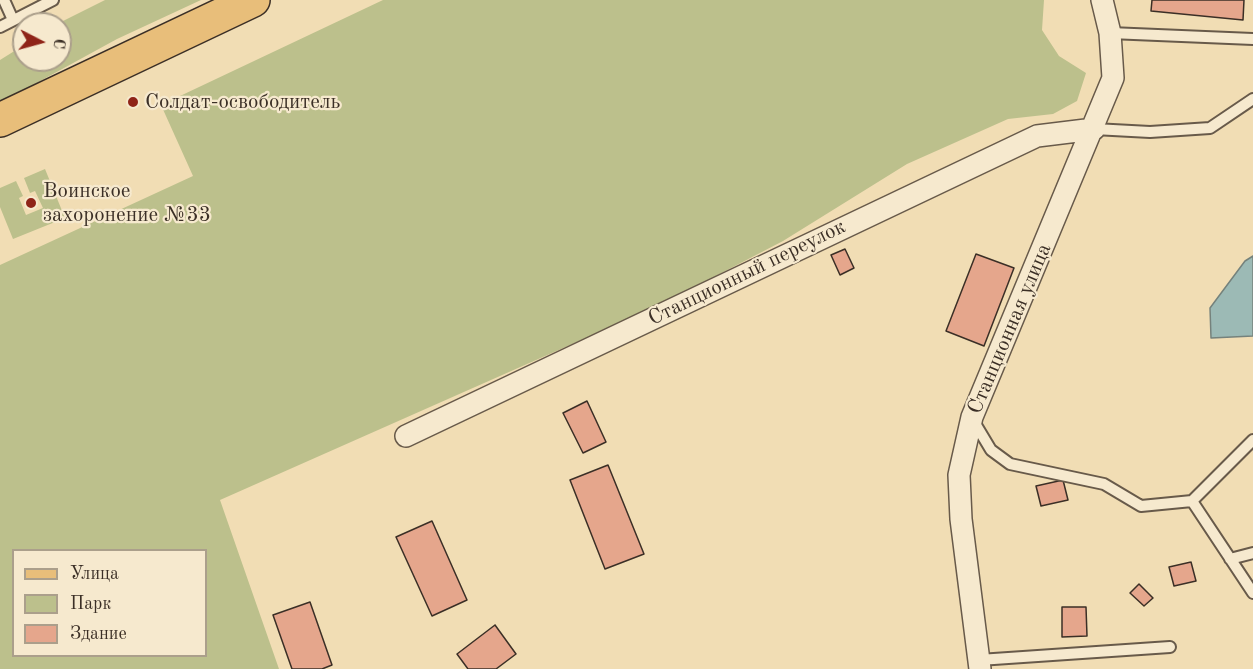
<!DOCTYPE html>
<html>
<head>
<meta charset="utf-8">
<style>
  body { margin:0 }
  #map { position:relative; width:1253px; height:669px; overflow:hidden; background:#f1ddb4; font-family:"Old Standard TT",serif }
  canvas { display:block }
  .legend { position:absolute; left:12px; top:549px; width:195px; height:108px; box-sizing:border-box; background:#f6e9ce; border:2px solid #ab9f8b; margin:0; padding:8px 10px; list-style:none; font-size:18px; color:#3b2f26 }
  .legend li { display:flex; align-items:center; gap:12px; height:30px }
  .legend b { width:30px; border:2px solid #ab9f8b }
  .north { position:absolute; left:12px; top:12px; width:60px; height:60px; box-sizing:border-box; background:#f6e9ce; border:2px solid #ab9f8b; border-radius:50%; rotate:96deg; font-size:16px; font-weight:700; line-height:24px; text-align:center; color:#3b2f26 }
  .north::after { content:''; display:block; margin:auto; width:21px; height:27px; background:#8f2418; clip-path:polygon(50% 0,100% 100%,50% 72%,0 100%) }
</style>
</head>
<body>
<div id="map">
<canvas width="1253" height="669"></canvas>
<ul class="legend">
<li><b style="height:8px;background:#e8be7a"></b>Улица</li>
<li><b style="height:16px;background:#bcc08c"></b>Парк</li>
<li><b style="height:16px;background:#e5a68c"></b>Здание</li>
</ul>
<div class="north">С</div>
</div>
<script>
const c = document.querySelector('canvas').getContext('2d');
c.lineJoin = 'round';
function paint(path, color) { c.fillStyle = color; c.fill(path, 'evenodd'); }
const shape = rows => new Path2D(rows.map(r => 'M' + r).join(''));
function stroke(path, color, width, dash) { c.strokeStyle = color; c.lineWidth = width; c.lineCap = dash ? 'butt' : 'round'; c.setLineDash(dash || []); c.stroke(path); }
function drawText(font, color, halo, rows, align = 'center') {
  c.font = font + ' "Old Standard TT",serif'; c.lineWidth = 4.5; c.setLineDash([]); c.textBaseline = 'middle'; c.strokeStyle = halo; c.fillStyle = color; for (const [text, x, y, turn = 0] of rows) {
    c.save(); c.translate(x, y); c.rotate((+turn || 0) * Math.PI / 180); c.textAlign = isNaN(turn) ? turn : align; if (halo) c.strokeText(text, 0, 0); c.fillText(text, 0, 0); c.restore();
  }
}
const green = shape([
  [105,0,201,0,117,39,0,103,0,60,24,45,24,60,60,60,60,24,57,24],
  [383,0,1044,0,1042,30,1059,56,1086,73,1077,101,1053,114,1008,119,907,164,783,241,658,306,220,500,279,669,0,669,0,265,193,176,161,105],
  [14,550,206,550,206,656,14,656],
  [45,169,65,218,13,239,0,207,0,188,16,181,23,196,19,198,26,215,43,208,35,191,30,193,24,178]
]);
const water = shape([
  [1253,256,1253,336,1211,338,1210,308,1245,261,1253,256]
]);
const building = shape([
  [1152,0,1244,0,1243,20,1151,11,1152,0],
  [845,249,854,268,840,275,831,255,845,249],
  [976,254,1014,268,984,346,946,331,976,254],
  [587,401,606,442,583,453,563,413,587,401],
  [608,465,644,554,605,569,570,480,608,465],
  [1063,480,1068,500,1041,506,1036,486,1063,480],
  [432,521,467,600,432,616,396,537,432,521],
  [1191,562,1196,581,1174,586,1169,567,1191,562],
  [1139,584,1153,598,1144,606,1130,593,1139,584],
  [310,602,332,665,322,669,292,669,273,615,310,602],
  [1062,607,1086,607,1087,636,1062,637,1062,607],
  [495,625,516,654,496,669,468,669,457,654,495,625]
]);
const service = shape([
  [4,0,13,20],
  [0,27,53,0],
  [1110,33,1253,39],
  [1094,129,1150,132,1210,128,1253,99],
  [973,420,991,450,1010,464,1104,484,1141,506,1192,501,1253,593],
  [1192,501,1253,440],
  [1230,559,1253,553],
  [979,660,1170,647]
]);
const minor = shape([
  [406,436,1037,136,1094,129],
  [980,669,961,519,959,475,972,417,1113,78,1110,33,1102,0]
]);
const primary = shape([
  [0,120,253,0]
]);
const markers = [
  [133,102,6,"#8f2418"],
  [31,203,6,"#8f2418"]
];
const poiNames = [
  ["Солдат-освободитель",145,102],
  ["Воинское",43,191],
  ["захоронение №33",43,215]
];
const streetNames = [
  ["Станционный переулок",747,273,-26],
  ["Станционная улица",1010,329,-67]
];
paint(green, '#bcc08c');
paint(water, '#9cbab5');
stroke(water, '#75827c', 1.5);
paint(building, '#e5a68c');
stroke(building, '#3b2f26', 1.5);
stroke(service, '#685a4a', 14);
stroke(minor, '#685a4a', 24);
stroke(primary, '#3b2f26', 36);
stroke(service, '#f6e9ce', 10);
stroke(minor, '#f6e9ce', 21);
stroke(primary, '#e8be7a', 33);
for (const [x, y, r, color] of markers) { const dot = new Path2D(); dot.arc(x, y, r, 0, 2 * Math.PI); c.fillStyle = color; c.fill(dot); stroke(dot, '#f6e9ce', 2); }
drawText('21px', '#3b2f26', '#f6e9ce', poiNames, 'left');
drawText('21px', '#3b2f26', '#f6e9ce', streetNames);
</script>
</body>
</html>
